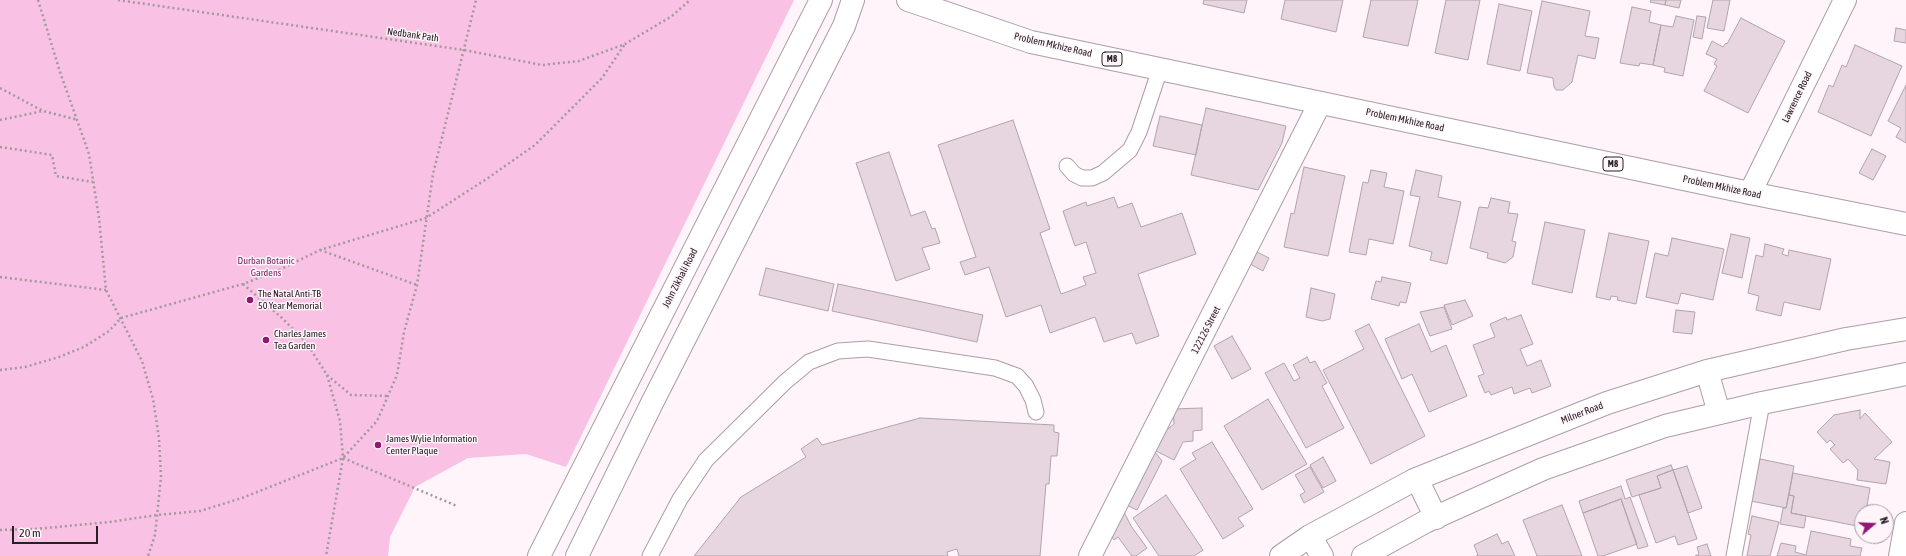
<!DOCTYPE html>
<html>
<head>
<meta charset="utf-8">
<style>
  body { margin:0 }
  #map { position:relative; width:1906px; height:556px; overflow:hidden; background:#fef4fa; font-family:"Asap Condensed",sans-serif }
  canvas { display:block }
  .north { position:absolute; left:1854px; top:504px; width:40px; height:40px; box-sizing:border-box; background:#fef4fa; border:1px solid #a89fa4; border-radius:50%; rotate:71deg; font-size:11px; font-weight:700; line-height:16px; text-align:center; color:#262024 }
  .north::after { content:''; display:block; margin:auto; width:14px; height:18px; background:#921672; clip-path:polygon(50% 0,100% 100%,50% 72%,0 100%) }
  .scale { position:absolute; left:12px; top:526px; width:86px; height:18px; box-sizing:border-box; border:2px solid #262024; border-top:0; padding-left:5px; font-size:12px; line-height:14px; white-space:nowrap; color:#262024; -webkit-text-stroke:3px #fef4fa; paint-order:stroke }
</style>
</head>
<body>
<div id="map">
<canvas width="1906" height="556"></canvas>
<div class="north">N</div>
<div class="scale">20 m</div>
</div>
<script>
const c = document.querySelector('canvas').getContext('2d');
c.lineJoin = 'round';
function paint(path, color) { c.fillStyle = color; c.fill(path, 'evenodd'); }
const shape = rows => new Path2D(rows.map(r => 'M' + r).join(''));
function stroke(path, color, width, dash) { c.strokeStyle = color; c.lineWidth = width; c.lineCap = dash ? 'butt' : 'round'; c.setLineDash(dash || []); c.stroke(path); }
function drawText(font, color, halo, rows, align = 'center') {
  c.font = font + ' "Asap Condensed",sans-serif'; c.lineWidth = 3; c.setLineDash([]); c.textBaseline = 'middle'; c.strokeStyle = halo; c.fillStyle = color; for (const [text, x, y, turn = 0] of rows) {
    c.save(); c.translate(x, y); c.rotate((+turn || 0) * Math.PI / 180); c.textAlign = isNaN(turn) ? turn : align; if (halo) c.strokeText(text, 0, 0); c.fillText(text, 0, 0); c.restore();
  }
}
const green = shape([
  [0,0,794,0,566,467,526,454,468,458,415,487,390,537,388,556,0,556]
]);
const building = shape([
  [1204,0,1247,0,1244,13,1203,4,1204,0],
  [1285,0,1343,0,1336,32,1281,19,1285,0],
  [1371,0,1418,0,1408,46,1363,37,1371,0],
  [1446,0,1480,0,1468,60,1435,53,1446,0],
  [1651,0,1666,0,1665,5,1650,2,1651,0],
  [1666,0,1681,0,1679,8,1665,5,1666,0],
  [1713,0,1730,0,1724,31,1707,28,1713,0],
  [1542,1,1590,11,1585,36,1599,38,1595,59,1578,55,1572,82,1563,90,1556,90,1554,87,1553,78,1527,73,1542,1],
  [1499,4,1532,11,1520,71,1487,64,1499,4],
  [1632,7,1651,11,1649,22,1661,25,1653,65,1640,63,1639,66,1620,63,1632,7],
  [1676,16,1694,20,1683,76,1664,72,1665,68,1653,65,1661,25,1673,27,1676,16],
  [1697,16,1706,17,1702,39,1693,37,1697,16],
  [1741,18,1785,41,1748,113,1704,91,1717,66,1714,64,1717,59,1706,54,1712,41,1723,47,1726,43,1727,44,1741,18],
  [1896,28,1906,30,1906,43,1894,41,1896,28],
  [1855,45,1902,66,1871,136,1818,112,1829,85,1833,87,1842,65,1846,67,1855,45],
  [1906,85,1906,143,1896,137,1901,128,1888,121,1906,85],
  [1206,108,1286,126,1282,143,1258,190,1191,175,1206,108],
  [1160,116,1202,125,1196,155,1153,146,1160,116],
  [1013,120,1050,229,1040,233,1061,294,1086,285,1083,277,1096,273,1086,242,1075,246,1063,211,1086,202,1087,206,1114,197,1118,208,1132,203,1141,227,1182,213,1196,254,1138,274,1159,336,1136,344,1132,333,1104,342,1095,317,1050,333,1041,305,1006,317,989,267,965,275,960,262,976,257,938,145,1013,120],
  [1872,149,1886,156,1873,180,1859,173,1872,149],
  [889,152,911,216,925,211,932,229,935,228,940,243,922,248,930,269,896,281,856,163,889,152],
  [1304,167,1345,176,1328,256,1284,247,1291,213,1294,214,1304,167],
  [1371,170,1387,173,1384,187,1404,191,1393,244,1369,239,1366,255,1349,252,1363,182,1368,183,1371,170],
  [1416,170,1442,176,1438,197,1461,202,1447,264,1430,260,1432,252,1409,246,1420,197,1410,195,1416,170],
  [1491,198,1510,202,1508,213,1518,214,1512,241,1516,242,1513,257,1505,263,1487,258,1488,253,1470,248,1479,207,1488,208,1491,198],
  [1545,222,1585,230,1572,293,1532,284,1545,222],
  [1609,233,1649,241,1636,304,1617,300,1618,297,1611,296,1610,300,1596,297,1609,233],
  [1731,234,1750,238,1742,278,1722,273,1731,234],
  [1672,238,1724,249,1713,300,1681,293,1678,304,1646,297,1655,253,1668,256,1672,238],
  [1765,244,1784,249,1782,254,1788,256,1789,250,1831,259,1820,310,1784,302,1781,316,1756,310,1759,296,1748,293,1756,255,1763,257,1765,244],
  [1251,249,1269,258,1263,271,1245,261,1251,249],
  [766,268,834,284,828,311,759,295,766,268],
  [1382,277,1411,283,1406,303,1400,302,1399,306,1371,299,1376,281,1381,282,1382,277],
  [838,284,983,315,977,342,832,311,838,284],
  [1311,288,1335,294,1330,319,1322,321,1306,317,1311,288],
  [1465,300,1473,316,1452,325,1444,305,1465,300],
  [1444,307,1452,329,1430,336,1420,312,1444,307],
  [1676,310,1695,312,1692,334,1673,332,1676,310],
  [1521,315,1533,344,1520,349,1527,366,1541,360,1551,386,1532,393,1530,388,1514,394,1512,387,1491,395,1489,391,1485,393,1478,376,1484,374,1473,345,1495,337,1490,324,1506,317,1507,320,1521,315],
  [1369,324,1425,436,1371,464,1323,370,1364,349,1355,331,1369,324],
  [1419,324,1431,352,1446,345,1467,396,1429,412,1412,374,1402,379,1385,339,1419,324],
  [1232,336,1251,369,1232,379,1214,346,1232,336],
  [1307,357,1310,363,1315,361,1327,383,1322,386,1344,428,1306,448,1265,373,1284,363,1294,381,1300,378,1293,365,1307,357],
  [1268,399,1307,464,1262,490,1224,426,1268,399],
  [1202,408,1202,430,1193,431,1193,441,1183,442,1174,460,1150,448,1162,425,1168,429,1174,424,1173,409,1202,408],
  [1860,410,1860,419,1865,413,1892,442,1874,459,1890,462,1886,484,1857,480,1858,470,1848,459,1843,463,1830,449,1835,445,1830,440,1827,443,1817,432,1834,415,1860,410],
  [920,418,1054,425,1054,432,1059,433,1057,456,1051,456,1049,484,1046,484,1040,556,959,556,957,549,947,552,948,556,694,556,741,497,806,457,801,449,817,438,822,445,920,418],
  [1212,442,1253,509,1238,518,1244,526,1223,539,1180,469,1196,459,1192,453,1212,442],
  [1155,452,1162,461,1137,510,1122,503,1155,452],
  [1323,457,1336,481,1323,488,1310,465,1323,457],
  [1760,459,1794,466,1786,508,1751,501,1760,459],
  [1671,465,1673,470,1657,476,1661,488,1632,497,1626,480,1671,465],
  [1687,466,1702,508,1688,513,1673,470,1687,466],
  [1310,467,1324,492,1304,503,1300,495,1305,492,1295,475,1310,467],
  [1673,470,1697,539,1678,545,1675,536,1656,543,1639,495,1661,488,1657,476,1673,470],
  [1793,473,1870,488,1866,512,1862,512,1862,527,1791,513,1794,496,1789,495,1793,473],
  [1621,486,1625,499,1630,497,1648,546,1638,549,1621,499,1583,513,1579,501,1621,486],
  [1166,495,1203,550,1194,556,1159,556,1133,518,1166,495],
  [1789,495,1794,496,1791,513,1806,516,1804,528,1780,524,1783,508,1786,508,1789,495],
  [1621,499,1637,544,1603,556,1598,556,1583,513,1621,499],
  [1562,505,1582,556,1537,556,1523,520,1562,505],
  [1121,506,1131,526,1147,548,1136,556,1132,556,1118,537,1114,540,1108,531,1121,506],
  [1752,516,1779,522,1770,556,1747,556,1751,535,1748,534,1752,516],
  [1811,531,1851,539,1850,546,1862,548,1860,556,1777,556,1781,543,1796,546,1795,552,1806,555,1811,531],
  [1497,534,1502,544,1508,541,1515,556,1476,556,1478,555,1474,545,1497,534],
  [1707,544,1711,556,1695,556,1699,554,1697,547,1707,544]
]);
const path = shape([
  [38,0,60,72,89,154,99,218,106,290,142,361,153,399,159,438,161,477,155,535,148,556],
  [118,0,464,50,542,65,579,61,625,44,672,16,690,0],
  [0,88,43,111,78,120],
  [0,120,43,111],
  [0,147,52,155,56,176,93,182],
  [320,250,417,285],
  [0,277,106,290],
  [243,284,282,318,306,342,327,375,340,421,343,458,326,556],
  [0,370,25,367,59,357,84,347,109,331,121,318,243,284,277,271,320,250,426,218,488,178,535,145,602,78,625,44],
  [327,375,351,395,388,396],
  [343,458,457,506],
  [0,530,35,529,110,522,157,515,200,511,242,498,343,458,377,421,397,375,404,332,417,285,433,174,476,0]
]);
const lane = shape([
  [1067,166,1074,174,1082,178,1092,178,1103,173,1130,150,1139,132,1160,69],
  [650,556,680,499,706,460,785,382,809,362,838,351,868,349,995,368,1017,376,1026,386,1033,400,1036,412],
  [1734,556,1762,403]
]);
const street = shape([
  [1750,193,1845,0],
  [1707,371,1719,413],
  [1417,479,1436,518],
  [1310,536,1322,556],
  [1090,556,1320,103],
  [1281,556,1310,536,1414,480,1607,403,1707,371,1846,339,1906,329],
  [1363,556,1425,522,1543,469,1665,426,1762,403,1906,374],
  [1900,556,1906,523]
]);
const secondary = shape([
  [539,556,821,0],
  [577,556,652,403,844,26,853,0]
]);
const primary = shape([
  [908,0,1031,42,1750,193,1906,224]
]);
const markers = [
  [250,300,4,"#921672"],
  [266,340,4,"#921672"],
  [378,445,4,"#921672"]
];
const shields = [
  [1112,59,20],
  [1613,164,20]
];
const shieldNames = [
  ["M8",1112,59],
  ["M8",1613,164]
];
const streetNames = [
  ["Nedbank Path",413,35,8],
  ["Problem Mkhize Road",1053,45,13],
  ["Lawrence Road",1797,97,-64],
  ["Problem Mkhize Road",1405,120,12],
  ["Problem Mkhize Road",1722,187,12],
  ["John Zikhali Road",680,278,-63],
  ["122126 Street",1206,330,-63],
  ["Milner Road",1582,413,-21]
];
const parkNames = [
  ["Durban Botanic",266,261],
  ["Gardens",266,273]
];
const poiNames = [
  ["The Natal Anti-TB",258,294],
  ["50 Year Memorial",258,306],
  ["Charles James",274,334],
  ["Tea Garden",274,346],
  ["James Wylie Information",386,439],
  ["Center Plaque",386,451]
];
paint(green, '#f9c1e3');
paint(building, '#e7d6e0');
stroke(building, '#b3a3ac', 1);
stroke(lane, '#ac9da6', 17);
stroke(street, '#ac9da6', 24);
stroke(secondary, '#ac9da6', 24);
stroke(primary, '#ac9da6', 24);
stroke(path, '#a2999f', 2.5, [2, 3]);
stroke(lane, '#fff', 15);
stroke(street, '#fff', 22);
stroke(secondary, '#fff', 22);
stroke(primary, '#fff', 22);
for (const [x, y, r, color] of markers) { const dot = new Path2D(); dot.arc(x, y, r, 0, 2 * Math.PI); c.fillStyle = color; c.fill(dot); stroke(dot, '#fef4fa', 1.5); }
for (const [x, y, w] of shields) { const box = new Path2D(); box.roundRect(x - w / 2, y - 7, w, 14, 3); c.fillStyle = '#fef4fa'; c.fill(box); stroke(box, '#262024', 1); }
drawText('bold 9px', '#262024', null, shieldNames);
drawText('10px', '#262024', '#fef4fa', streetNames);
drawText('10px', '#7f1b63', '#fef4fa', parkNames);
drawText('10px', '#262024', '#fef4fa', poiNames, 'left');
</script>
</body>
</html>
